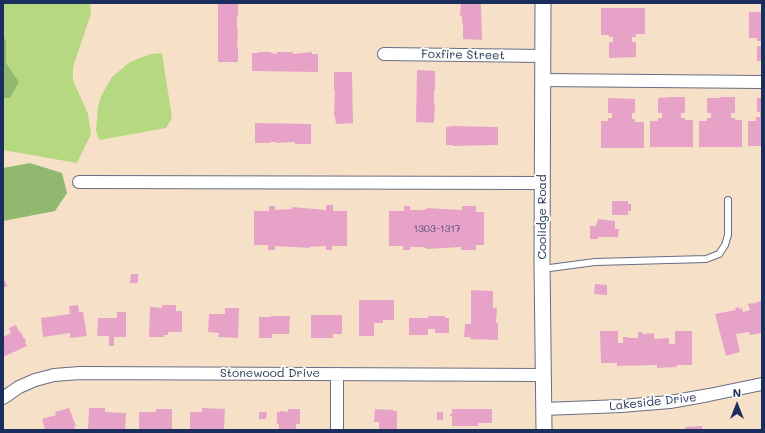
<!DOCTYPE html>
<html>
<head>
<meta charset="utf-8">
<style>
  body { margin:0 }
  #map { position:relative; width:765px; height:433px; overflow:hidden; background:#f6e1c8; font-family:Mali,sans-serif }
  canvas { display:block }
  .frame { position:absolute; inset:0; border:4px solid #1b2f5e; pointer-events:none }
  .north { position:absolute; left:717px; top:385px; width:40px; height:40px; -webkit-text-stroke:3px #fdfcf7; paint-order:stroke; rotate:0deg; font-size:11px; font-weight:700; line-height:16px; text-align:center; color:#1b2f5e }
  .north::after { content:''; display:block; margin:auto; width:14px; height:18px; background:#1b2f5e; clip-path:polygon(50% 0,100% 100%,50% 72%,0 100%) }
</style>
</head>
<body>
<div id="map">
<canvas width="765" height="433"></canvas>
<div class="frame"></div>
<div class="north">N</div>
</div>
<script>
const c = document.querySelector('canvas').getContext('2d');
c.lineJoin = 'round';
function paint(path, color) { c.fillStyle = color; c.fill(path, 'evenodd'); }
const shape = rows => new Path2D(rows.map(r => 'M' + r).join(''));
function stroke(path, color, width, dash) { c.strokeStyle = color; c.lineWidth = width; c.lineCap = dash ? 'butt' : 'round'; c.setLineDash(dash || []); c.stroke(path); }
function drawText(font, color, halo, rows, align = 'center') {
  c.font = font + ' Mali,sans-serif'; c.lineWidth = 4; c.setLineDash([]); c.textBaseline = 'middle'; c.strokeStyle = halo; c.fillStyle = color; for (const [text, x, y, turn = 0] of rows) {
    c.save(); c.translate(x, y); c.rotate((+turn || 0) * Math.PI / 180); c.textAlign = isNaN(turn) ? turn : align; if (halo) c.strokeText(text, 0, 0); c.fillText(text, 0, 0); c.restore();
  }
}
const green = shape([
  [3,3,90,3,91,14,73,67,73,80,88,114,91,134,77,163,3,150,3,98,10,98,19,82,5,63,6,40,3,37],
  [162,53,172,118,166,128,99,140,96,130,98,107,101,96,112,77,130,62,151,54]
]);
const forest = shape([
  [3,37,6,40,6,63,19,82,10,98,3,98],
  [30,163,62,173,67,193,55,211,3,221,3,168]
]);
const building = shape([
  [218,3,238,3,238,15,237,15,237,29,238,29,237,47,238,47,238,62,218,62],
  [461,3,481,3,482,40,463,39,463,23,462,23,462,16,460,16],
  [601,8,645,8,645,34,636,34,636,37,632,37,632,42,636,42,636,57,609,58,609,42,613,42,613,37,609,37,609,35,601,35],
  [749,12,762,12,762,41,757,41,757,38,749,38],
  [757,46,762,46,762,61,757,61],
  [259,52,271,52,271,53,277,54,277,52,293,52,293,54,312,52,312,54,318,54,318,72,252,71,252,53,259,53],
  [417,70,435,71,435,90,434,90,434,103,435,103,434,123,416,122],
  [334,72,352,72,353,123,336,124,335,116,334,116,335,91,334,91],
  [671,97,685,97,685,113,681,113,681,118,685,118,685,120,693,120,693,147,650,147,650,121,658,121,658,118,662,118,662,113,658,113,658,98],
  [720,97,735,97,735,113,731,113,731,118,735,118,735,120,742,120,742,147,699,147,699,121,707,121,707,118,711,118,711,113,707,113,707,98,720,98],
  [608,98,635,99,635,113,632,113,632,119,635,119,635,122,644,122,644,148,601,148,601,121,608,121,608,118,612,118,612,113,608,113],
  [757,98,762,98,762,146,748,146,748,121,756,121,756,117,760,117,760,112,757,112],
  [255,123,311,124,311,144,295,144,295,142,277,143,276,142,270,142,270,143,255,143],
  [453,126,498,127,498,145,453,146,453,145,446,145,446,127],
  [612,201,628,201,628,204,631,204,631,211,628,211,628,215,612,215],
  [326,205,333,205,333,211,347,211,347,246,332,246,332,250,326,250,326,246,309,247,309,248,275,246,275,250,268,250,268,245,254,245,254,211,269,211,269,206,275,206,275,210,292,209,292,207,326,210],
  [404,206,410,206,410,210,421,210,427,209,427,208,462,210,462,206,476,206,476,212,484,212,484,245,476,245,476,250,461,250,461,247,427,249,427,248,421,247,410,247,410,250,403,250,403,246,389,246,389,211,404,211],
  [598,219,615,221,615,229,619,229,618,237,598,237,598,239,590,239,590,226,596,226],
  [131,274,138,274,138,283,130,283],
  [4,279,7,286,3,288,3,280],
  [595,284,607,285,607,295,594,294],
  [471,290,493,291,493,308,497,308,496,323,498,323,498,340,470,339,471,337,464,337,465,324,471,324],
  [359,300,394,300,394,320,383,320,383,323,374,323,374,336,359,336],
  [760,301,762,301,762,333,750,335,749,332,736,334,740,352,726,356,715,314,736,310,735,308,739,307,739,309,742,308,743,312,750,310,748,304,753,303,753,304],
  [78,305,79,312,83,312,87,336,70,338,70,333,43,337,41,318,70,314,69,306],
  [162,305,176,305,176,311,182,311,182,332,168,332,168,335,164,335,164,337,149,337,150,307,162,308],
  [225,308,239,308,238,338,218,337,219,333,208,332,209,314,225,314],
  [117,312,126,312,126,337,114,337,114,346,109,346,109,336,97,336,98,318,117,318],
  [311,315,342,315,342,334,333,334,333,338,311,338],
  [271,316,290,316,289,334,272,334,272,338,259,338,259,317,271,317],
  [428,316,445,316,445,318,449,318,449,333,435,333,435,329,428,329,428,335,409,335,409,318,428,318],
  [16,325,20,333,21,332,24,339,25,338,26,341,25,342,27,346,3,357,3,337,11,333,9,328],
  [600,331,618,331,618,343,623,343,623,337,628,337,628,338,638,338,638,332,642,332,642,334,654,333,654,339,669,338,669,344,675,344,675,331,692,331,692,365,677,365,677,367,657,368,657,365,617,366,617,363,601,363],
  [69,408,76,426,74,426,75,429,45,430,42,419,56,415,55,412],
  [89,408,105,408,105,412,126,413,125,430,88,430],
  [202,408,225,409,224,430,190,430,190,412,202,412],
  [156,409,172,409,172,430,139,430,139,412,156,412],
  [288,409,300,409,300,424,296,424,296,430,279,430,279,424,277,424,277,412,280,412,280,411,288,412],
  [375,409,393,410,393,411,397,411,397,430,379,430,379,422,374,422],
  [452,409,492,409,492,423,478,423,478,426,452,426,452,416,450,416,450,414,452,414],
  [259,412,267,412,266,419,259,419],
  [437,412,443,412,443,420,437,420],
  [702,426,702,430,685,430,685,427]
]);
const service = shape([
  [542,269,595,262,706,259,719,254,725,245,728,235,728,200]
]);
const minor = shape([
  [384,54,543,56],
  [543,80,762,82],
  [79,182,542,183],
  [3,398,19,387,35,380,54,375,80,373,543,375],
  [544,409,621,406,670,402,709,395,762,384],
  [337,430,337,374]
]);
const tertiary = shape([
  [543,3,542,262,544,430]
]);
const numberNames = [
  ["1303-1317",437,229]
];
const streetNames = [
  ["Foxfire Street",463,55,1],
  ["Coolidge Road",542,217,-90],
  ["Stonewood Drive",270,373],
  ["Lakeside Drive",653,402,-6]
];
paint(green, '#b6d881');
paint(forest, '#90b86f');
paint(building, '#e7a3c7');
stroke(service, '#686d83', 8);
stroke(minor, '#686d83', 14);
stroke(tertiary, '#686d83', 17);
stroke(service, '#fff', 6);
stroke(minor, '#fff', 12);
stroke(tertiary, '#fff', 15);
drawText('10px', '#4e4c78', null, numberNames);
drawText('12px', '#1b2f5e', '#fdfcf7', streetNames);
</script>
</body>
</html>
